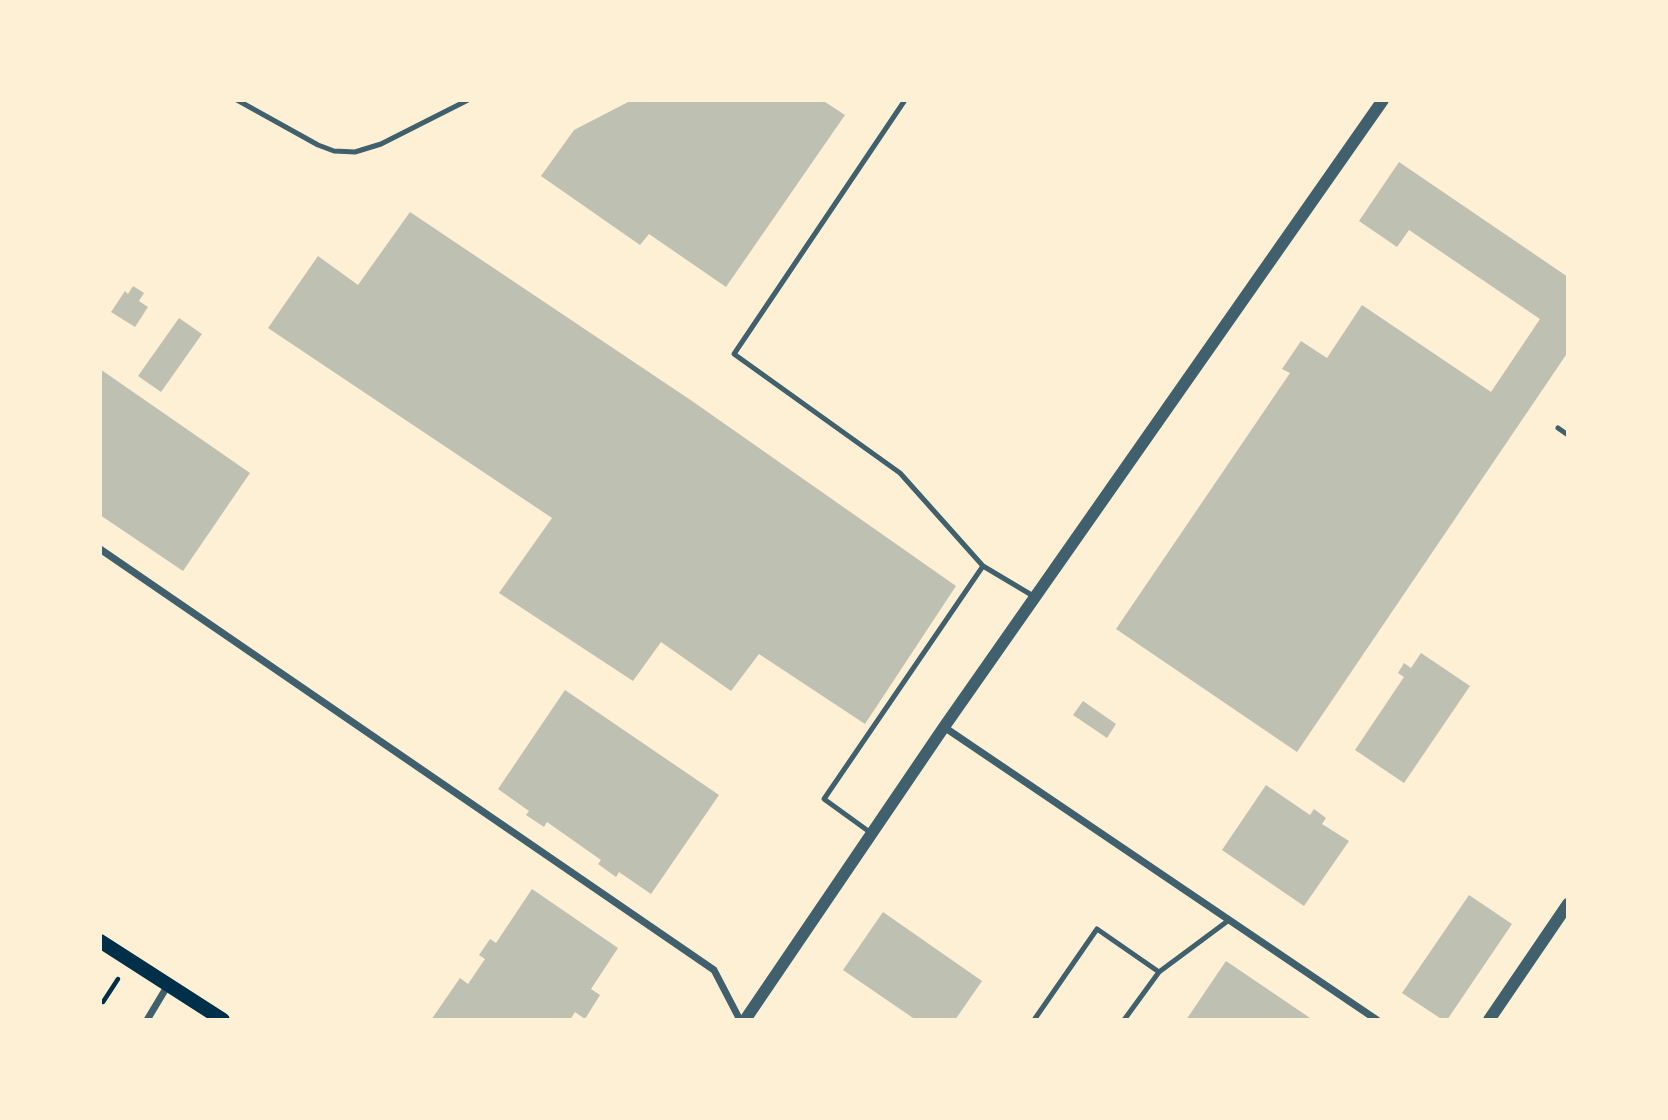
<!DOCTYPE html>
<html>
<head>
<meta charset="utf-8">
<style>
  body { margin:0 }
  #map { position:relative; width:1668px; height:1120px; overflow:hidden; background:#fdf0d5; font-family:"PT Sans",sans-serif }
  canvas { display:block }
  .frame { position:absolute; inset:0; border:102px solid #fdf0d5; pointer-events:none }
</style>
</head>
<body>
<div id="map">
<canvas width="1668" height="1120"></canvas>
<div class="frame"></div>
</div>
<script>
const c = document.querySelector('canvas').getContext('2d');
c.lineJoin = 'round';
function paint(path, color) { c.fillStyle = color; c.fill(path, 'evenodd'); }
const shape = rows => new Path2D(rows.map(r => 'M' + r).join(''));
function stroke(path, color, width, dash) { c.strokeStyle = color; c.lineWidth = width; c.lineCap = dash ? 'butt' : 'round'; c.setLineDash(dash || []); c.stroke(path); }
const building = shape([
  [632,100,822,100,845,115,726,287,649,234,640,245,541,176,574,130],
  [1399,162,1568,277,1568,352,1297,752,1116,629,1290,373,1282,369,1301,341,1327,358,1362,305,1491,392,1540,319,1409,230,1397,247,1359,221],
  [410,212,692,401,956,586,865,724,759,654,731,691,661,642,633,681,499,593,552,518,268,328,318,256,358,285],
  [133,286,144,293,139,301,148,307,135,327,111,312,125,291,128,294],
  [179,318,202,334,161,392,138,376],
  [100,369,250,473,183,571,100,515],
  [1421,653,1470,686,1404,783,1355,750,1404,677,1398,673,1404,663,1411,668],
  [565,690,719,795,651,894,619,872,616,877,598,864,601,860,547,822,544,827,526,815,529,811,498,789],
  [1083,701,1116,724,1107,738,1073,715],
  [1266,785,1310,815,1314,809,1326,818,1322,824,1349,841,1304,906,1222,850],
  [532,889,618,948,591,989,600,995,585,1019,575,1012,570,1020,431,1020,460,978,468,984,485,959,479,955,490,939,496,943],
  [1469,895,1512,924,1447,1020,1443,1020,1402,993],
  [883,912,982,981,955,1020,916,1020,843,970],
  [1226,961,1313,1020,1186,1020]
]);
const path = shape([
  [103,1002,118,979]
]);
const service = shape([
  [237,100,318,145,334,151,355,152,381,144,468,100],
  [905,100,734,354,900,473,983,566,1035,597],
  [1558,428,1568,435],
  [871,833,824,799,983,566],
  [1034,1020,1097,929,1159,972,1229,920],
  [1124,1020,1159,972]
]);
const minor = shape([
  [100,549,714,970,740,1020],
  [944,727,1377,1020],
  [147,1020,168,985]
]);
const tertiary = shape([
  [745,1020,944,727,1383,100],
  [1489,1020,1568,904]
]);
const secondary = shape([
  [100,941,223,1020]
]);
paint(building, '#bec0b2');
stroke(path, '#003049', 4.5);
stroke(service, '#3f606c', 5);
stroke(minor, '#3f606c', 7);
stroke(tertiary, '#3f606c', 12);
stroke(secondary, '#003049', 14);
</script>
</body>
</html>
